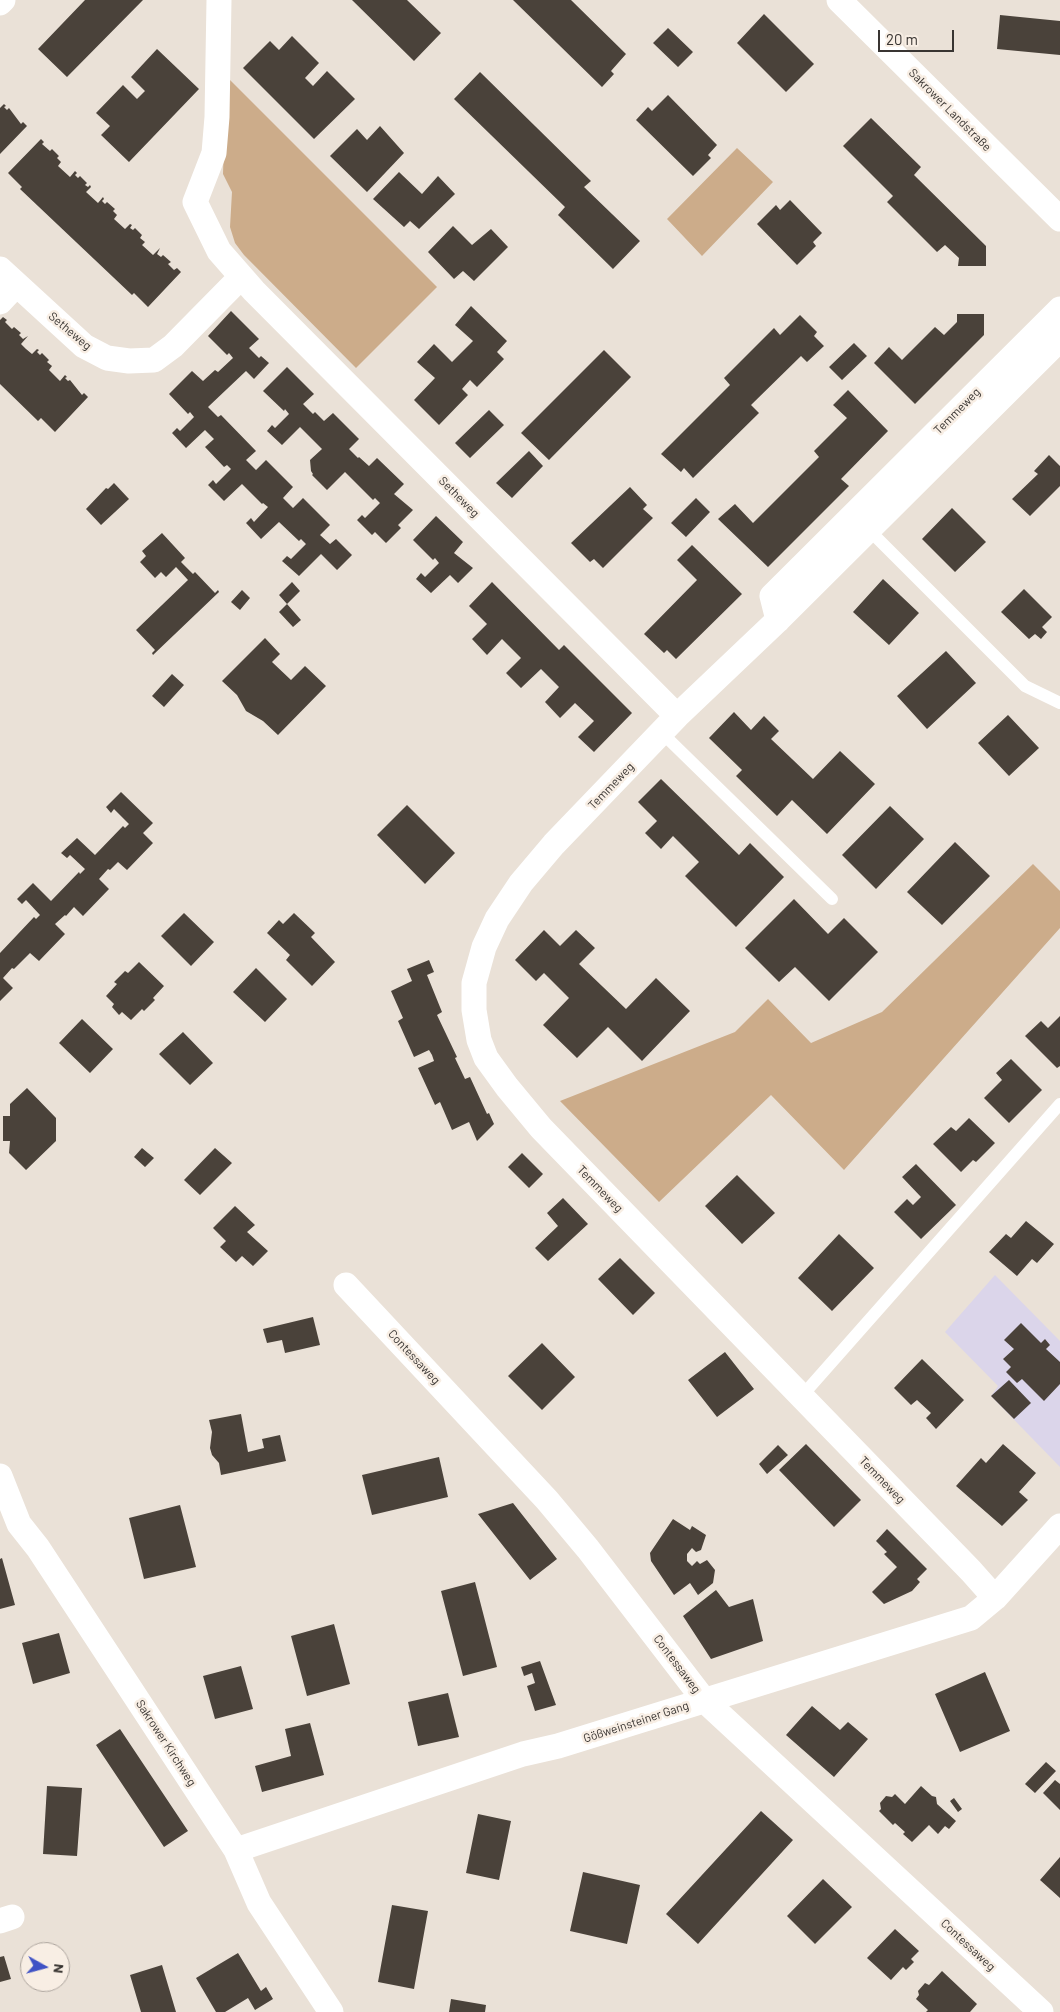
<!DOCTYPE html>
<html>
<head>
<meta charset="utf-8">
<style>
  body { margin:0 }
  #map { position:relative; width:1060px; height:2012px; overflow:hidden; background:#eae1d7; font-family:Barlow,sans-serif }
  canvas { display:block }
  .north { position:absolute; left:20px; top:1942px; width:50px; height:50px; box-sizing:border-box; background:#f8eee4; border:1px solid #aca49d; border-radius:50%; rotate:97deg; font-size:14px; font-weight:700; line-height:20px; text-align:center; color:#393532 }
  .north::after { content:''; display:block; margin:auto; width:18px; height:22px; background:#3f52c5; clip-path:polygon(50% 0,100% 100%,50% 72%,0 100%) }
  .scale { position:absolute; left:878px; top:30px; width:76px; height:22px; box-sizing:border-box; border:2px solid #393532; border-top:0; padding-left:6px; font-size:15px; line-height:18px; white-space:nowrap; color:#393532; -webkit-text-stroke:4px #f8eee4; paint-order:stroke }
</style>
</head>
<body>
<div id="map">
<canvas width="1060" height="2012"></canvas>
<div class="north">N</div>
<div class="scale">20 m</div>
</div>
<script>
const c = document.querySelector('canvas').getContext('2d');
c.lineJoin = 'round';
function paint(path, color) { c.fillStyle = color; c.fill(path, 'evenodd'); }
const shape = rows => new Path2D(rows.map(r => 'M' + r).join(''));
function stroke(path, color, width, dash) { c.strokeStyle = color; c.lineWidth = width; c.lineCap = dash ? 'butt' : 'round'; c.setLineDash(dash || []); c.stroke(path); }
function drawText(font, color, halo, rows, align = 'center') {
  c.font = font + ' Barlow,sans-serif'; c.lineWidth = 5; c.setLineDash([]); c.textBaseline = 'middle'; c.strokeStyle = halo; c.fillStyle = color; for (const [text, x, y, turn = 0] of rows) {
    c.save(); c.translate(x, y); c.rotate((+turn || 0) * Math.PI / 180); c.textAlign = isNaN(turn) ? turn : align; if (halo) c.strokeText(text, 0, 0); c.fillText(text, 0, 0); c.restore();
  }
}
const education = shape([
  [995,1275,1060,1341,1060,1467,991,1396,998,1386,945,1332]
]);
const green = shape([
  [226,76,437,287,356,368,244,255,235,243,230,227,232,192,223,174],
  [737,148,773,182,702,256,667,219],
  [1033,864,1060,891,1060,928,844,1170,771,1095,659,1202,560,1101,735,1032,768,999,811,1043,882,1012]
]);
const building = shape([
  [85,0,143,0,67,77,38,49],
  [352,0,407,0,441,33,414,61],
  [513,0,571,0,626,54,611,71,614,74,602,87],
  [764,14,814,64,786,92,737,43],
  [1000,15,1060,21,1060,55,997,49],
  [668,28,693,52,678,67,653,43],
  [292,36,319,63,305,78,313,86,327,71,355,99,314,139,243,68,270,41,279,50],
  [157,49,199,89,129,162,101,135,110,126,96,113,123,85,137,99,145,91,131,77],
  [480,72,591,181,584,187,640,241,613,269,558,215,565,207,454,99],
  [668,95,717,145,708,155,711,158,693,176,636,120,648,107,652,111],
  [4,104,6,106,4,107,7,110,9,108,21,124,23,122,27,126,0,154,0,108],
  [871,118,921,167,914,175,986,246,986,266,958,266,959,258,945,245,937,252,887,202,893,196,843,146],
  [380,126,404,153,367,192,330,156,357,129,367,140],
  [41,139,44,142,42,144,50,151,52,149,59,156,57,158,61,162,58,166,70,177,75,171,77,173,75,175,78,178,80,176,87,183,85,185,88,187,90,185,91,187,86,192,98,203,103,197,104,199,102,201,105,204,107,202,115,209,113,211,117,215,114,219,125,229,130,224,132,225,130,228,133,230,135,228,142,235,140,238,145,242,142,245,153,255,160,248,157,254,161,257,163,255,171,262,168,264,174,270,177,268,181,272,148,307,134,293,132,295,20,189,22,187,8,173],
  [399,172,422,194,438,176,455,194,419,229,410,221,404,227,373,199],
  [790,200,822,233,813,242,816,246,797,265,757,224,776,205,780,210],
  [453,226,472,245,491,229,508,247,474,281,463,271,454,279,428,252],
  [471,306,507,341,497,352,504,359,477,387,470,380,462,389,468,395,439,425,414,400,435,378,417,362,434,344,452,362,473,341,455,325],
  [231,311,259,339,249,348,259,358,261,356,269,363,254,379,246,371,208,407,218,417,221,415,256,451,246,460,256,470,266,460,293,487,283,498,293,508,303,498,330,525,320,535,330,544,336,539,352,555,337,570,321,554,299,576,282,561,287,556,291,559,306,544,301,539,299,541,279,522,261,539,246,523,251,518,254,522,268,507,263,503,262,504,242,484,224,501,208,485,213,480,216,484,231,469,227,465,224,467,205,447,214,439,205,430,186,448,172,433,177,428,180,431,194,417,190,412,188,414,169,394,192,371,203,381,215,370,218,372,233,358,229,353,227,355,208,336],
  [957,314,984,314,984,335,915,404,874,363,889,347,902,360,935,327,944,335,957,322],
  [800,315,817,332,814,336,824,346,807,362,801,356,751,405,759,413,693,478,684,468,681,472,661,454,730,385,724,378,774,328,780,335],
  [3,317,7,320,5,322,12,329,14,327,21,333,19,335,23,339,28,336,21,344,26,349,32,354,37,349,39,350,37,352,40,355,42,353,49,360,47,362,52,366,49,370,60,381,65,375,67,377,65,378,68,381,70,380,82,395,84,393,88,397,55,432,41,418,38,421,0,384,0,320],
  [854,343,867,356,842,380,829,367],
  [604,350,631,377,549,460,521,433],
  [287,367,314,394,303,404,313,414,315,412,324,421,333,413,359,439,349,449,358,458,359,457,369,466,377,458,404,484,394,494,413,510,398,525,401,528,386,543,375,532,372,535,357,520,362,515,365,518,380,503,375,498,373,500,345,472,327,490,312,475,313,474,311,471,310,460,322,449,300,427,282,445,267,431,272,425,275,428,289,414,285,409,284,411,263,391],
  [848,390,888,431,841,479,849,486,768,567,718,519,735,504,753,523,819,457,814,451,847,418,833,405],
  [489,410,504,425,470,458,455,443],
  [529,451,543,466,512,498,496,483],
  [1049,455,1060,466,1060,486,1030,516,1012,499,1038,474,1034,471],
  [114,483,129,499,101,525,86,509,106,488,108,489],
  [630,487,647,505,643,509,653,518,603,568,594,559,590,562,571,543],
  [696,498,710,512,686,537,671,523],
  [952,508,986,542,955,572,922,539],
  [436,516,463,542,454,553,473,568,458,583,450,575,431,593,416,579,421,573,425,577,439,563,435,558,433,560,413,540],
  [162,533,185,558,181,562,193,574,195,572,215,593,218,590,219,592,153,655,152,653,155,650,136,630,188,580,176,567,166,577,161,572,155,578,140,562,146,556,142,551],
  [692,545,742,594,676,659,667,650,664,653,644,634,697,580,677,560],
  [883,579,919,613,889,645,853,612],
  [292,582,300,591,287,604,279,595],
  [492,582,559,650,564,645,632,713,594,752,578,737,594,721,575,703,560,718,545,702,559,687,541,669,521,688,506,673,521,658,502,639,487,655,472,639,487,624,469,606],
  [1024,589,1052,617,1042,627,1047,632,1041,639,1035,634,1029,639,1001,612],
  [242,590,250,598,240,610,231,602],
  [287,604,301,620,293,627,279,612],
  [265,638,280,654,272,662,291,680,305,666,326,686,278,735,263,721,246,711,237,695,222,681],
  [946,651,976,683,927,729,897,696],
  [172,674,184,685,164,707,152,696],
  [734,712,751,730,764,716,779,731,771,739,813,779,840,751,875,784,827,834,792,800,777,816,736,776,742,770,709,738],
  [1008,715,1039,748,1009,776,978,743],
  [661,779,739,855,750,843,784,877,736,927,685,876,699,862,673,836,661,849,645,833,657,821,638,802],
  [121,792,153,823,143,833,153,843,127,870,118,862,110,870,108,869,99,879,109,889,83,916,74,907,66,916,65,915,55,924,65,934,39,961,30,953,14,969,12,968,3,978,13,988,0,1001,0,953,34,917,36,919,40,915,26,900,22,904,17,899,33,883,51,901,79,872,80,874,85,869,70,855,67,858,61,853,77,838,95,855,123,826,125,828,129,824,114,809,111,813,106,807],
  [407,805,455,853,425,884,377,835],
  [890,806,924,839,876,889,842,855],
  [955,842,990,876,942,925,907,892],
  [794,899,828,934,844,918,878,952,829,1001,795,967,779,982,745,948],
  [184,913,214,942,191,966,161,936],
  [294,913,315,933,311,937,335,962,312,986,286,960,290,955,267,933,279,920,283,924],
  [544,930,560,946,576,930,595,948,579,964,626,1009,656,978,690,1011,642,1061,608,1027,577,1058,543,1025,569,998,544,973,536,981,515,960],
  [429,960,434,972,427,975,442,1012,437,1015,457,1057,455,1058,465,1079,470,1077,487,1114,489,1113,494,1124,477,1141,469,1122,452,1130,440,1102,435,1105,418,1068,434,1061,432,1055,429,1050,414,1057,398,1021,403,1018,391,991,412,981,407,969],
  [139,962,164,986,153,998,155,1000,144,1011,142,1009,131,1020,122,1012,119,1015,112,1007,114,1004,106,996,117,984,114,982,125,971,128,973],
  [256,968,287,999,265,1022,233,992],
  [1060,1016,1060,1066,1057,1068,1025,1036,1041,1021,1048,1028],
  [82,1019,113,1049,90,1073,59,1043],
  [183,1032,213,1063,190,1085,159,1054],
  [1011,1059,1042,1090,1009,1123,984,1098,1002,1080,996,1073],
  [27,1088,56,1118,56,1141,26,1170,9,1153,10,1141,3,1141,3,1116,10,1116,10,1104],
  [969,1118,995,1143,976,1162,973,1160,961,1172,933,1144,951,1127,956,1131],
  [142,1148,154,1158,145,1167,134,1157],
  [215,1148,232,1163,200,1195,184,1180],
  [522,1153,543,1174,529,1188,508,1167],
  [916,1164,956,1205,921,1239,894,1212,907,1199,913,1205,921,1197,902,1177],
  [737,1175,775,1213,742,1244,705,1206],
  [563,1198,588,1224,548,1261,535,1248,558,1226,547,1213],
  [235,1206,255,1225,247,1232,268,1251,253,1266,242,1256,236,1262,220,1247,226,1241,213,1228],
  [1026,1221,1054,1244,1037,1263,1032,1259,1017,1276,989,1252,1006,1234,1011,1238],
  [839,1234,874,1268,832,1311,798,1278],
  [620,1258,655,1293,633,1315,598,1279],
  [313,1317,320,1345,285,1353,282,1340,267,1343,263,1329],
  [1021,1323,1041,1343,1045,1339,1050,1345,1046,1349,1060,1362,1060,1384,1044,1401,1022,1379,1017,1383,1006,1372,1011,1367,1003,1359,1014,1349,1004,1340],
  [542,1343,575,1377,542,1410,508,1376],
  [725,1352,754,1389,717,1417,688,1380],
  [922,1359,964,1400,936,1429,926,1418,931,1413,917,1400,911,1405,894,1388],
  [1009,1380,1031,1403,1014,1419,991,1396],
  [241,1414,248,1452,264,1448,262,1439,280,1435,286,1461,221,1475,219,1463,212,1455,210,1448,212,1432,209,1420],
  [806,1444,861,1500,834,1527,779,1470],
  [1003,1444,1036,1473,1019,1492,1028,1500,1002,1526,956,1486,981,1458,986,1463],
  [778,1445,788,1455,767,1474,759,1464],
  [439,1457,448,1497,372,1515,362,1475],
  [513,1503,557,1559,530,1580,478,1514],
  [180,1505,196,1567,144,1579,129,1518],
  [673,1519,690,1530,692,1526,706,1535,701,1550,696,1552,692,1548,687,1554,687,1561,692,1566,697,1561,700,1564,707,1560,715,1570,713,1583,698,1595,690,1583,674,1595,651,1561,650,1553],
  [887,1529,927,1569,917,1579,920,1582,912,1591,884,1604,872,1592,897,1567,884,1554,887,1552,876,1541],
  [2,1558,15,1605,0,1609,0,1559],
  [475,1582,497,1667,463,1676,441,1591],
  [716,1590,729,1607,753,1599,763,1641,711,1659,683,1616],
  [334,1624,350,1684,307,1696,291,1636],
  [59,1633,70,1673,33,1684,22,1643],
  [540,1661,556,1705,535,1711,527,1686,535,1683,532,1673,524,1676,521,1667],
  [241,1666,253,1709,215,1719,203,1676],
  [985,1672,1010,1731,960,1752,935,1694],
  [448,1693,459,1737,418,1746,408,1702],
  [812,1706,840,1730,848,1722,868,1739,834,1777,786,1735],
  [310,1723,324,1775,262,1792,255,1766,291,1756,285,1729],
  [120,1729,188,1831,164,1847,96,1745],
  [1046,1762,1056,1771,1035,1793,1025,1784],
  [1055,1780,1060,1784,1060,1810,1043,1793],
  [47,1786,82,1788,77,1856,43,1854],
  [921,1786,932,1796,936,1797,937,1804,956,1821,949,1829,945,1826,938,1834,929,1825,912,1842,903,1834,905,1832,895,1823,893,1825,879,1811,881,1809,880,1803,886,1796,892,1797,895,1794,905,1804],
  [954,1798,962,1809,958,1812,950,1801],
  [761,1811,793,1840,698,1944,666,1914],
  [478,1814,511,1821,499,1880,466,1873],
  [1060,1857,1060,1898,1040,1880],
  [583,1872,640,1885,627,1944,570,1931],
  [823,1879,852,1907,815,1944,787,1916],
  [392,1905,428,1911,414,1989,378,1982],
  [895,1929,919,1951,911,1959,914,1962,906,1970,903,1967,891,1980,867,1958],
  [238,1953,261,1991,266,1987,273,1999,255,2010,248,1998,225,2012,216,2012,196,1978],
  [4,1956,11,1979,0,1982,0,1957],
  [162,1965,176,2012,141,2012,130,1975],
  [942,1971,977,2004,970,2012,926,2012,928,2010,916,1999,919,1995,918,1991,925,1983,929,1985],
  [451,1999,486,2005,485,2012,449,2012]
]);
const service = shape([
  [866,527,1025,686,1060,703],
  [662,733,832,899],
  [801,1397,1060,1104]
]);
const minor = shape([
  [219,0,217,117,214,153,195,202,219,251,254,291,677,716],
  [839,0,1060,219],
  [0,3,3,0],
  [0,269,84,346,107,358,129,361,154,360,173,346,241,277],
  [0,302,16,285],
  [778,620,772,596,1060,309],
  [346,1285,547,1500,588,1549,704,1700,1041,2012],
  [0,1476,19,1524,38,1548,236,1850,259,1903,331,2012],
  [995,1598,971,1571,541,1128,507,1087,486,1058,479,1040,474,1010,474,983,484,947,497,919,521,883,554,844,677,716,778,620,1060,339],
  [236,1850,523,1754,558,1746,971,1618,995,1598,1060,1526],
  [0,1921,12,1917]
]);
const streetNames = [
  ["Sakrower Landstraße",950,110,45],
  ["Setheweg",70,331,40],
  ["Temmeweg",957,411,-45],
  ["Setheweg",459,497,45],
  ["Temmeweg",611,786,-46],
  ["Temmeweg",600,1189,46],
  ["Contessaweg",414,1357,47],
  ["Temmeweg",882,1480,46],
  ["Contessaweg",677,1664,53],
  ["Gößweinsteiner Gang",636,1722,-18],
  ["Sakrower Kirchweg",166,1743,57],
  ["Contessaweg",968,1945,43]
];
paint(education, '#dbd5ea');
paint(green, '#ccac8a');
paint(building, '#4a423a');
stroke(service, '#fff', 12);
stroke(minor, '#fff', 25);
drawText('12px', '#393532', '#f8eee4', streetNames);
</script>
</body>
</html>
